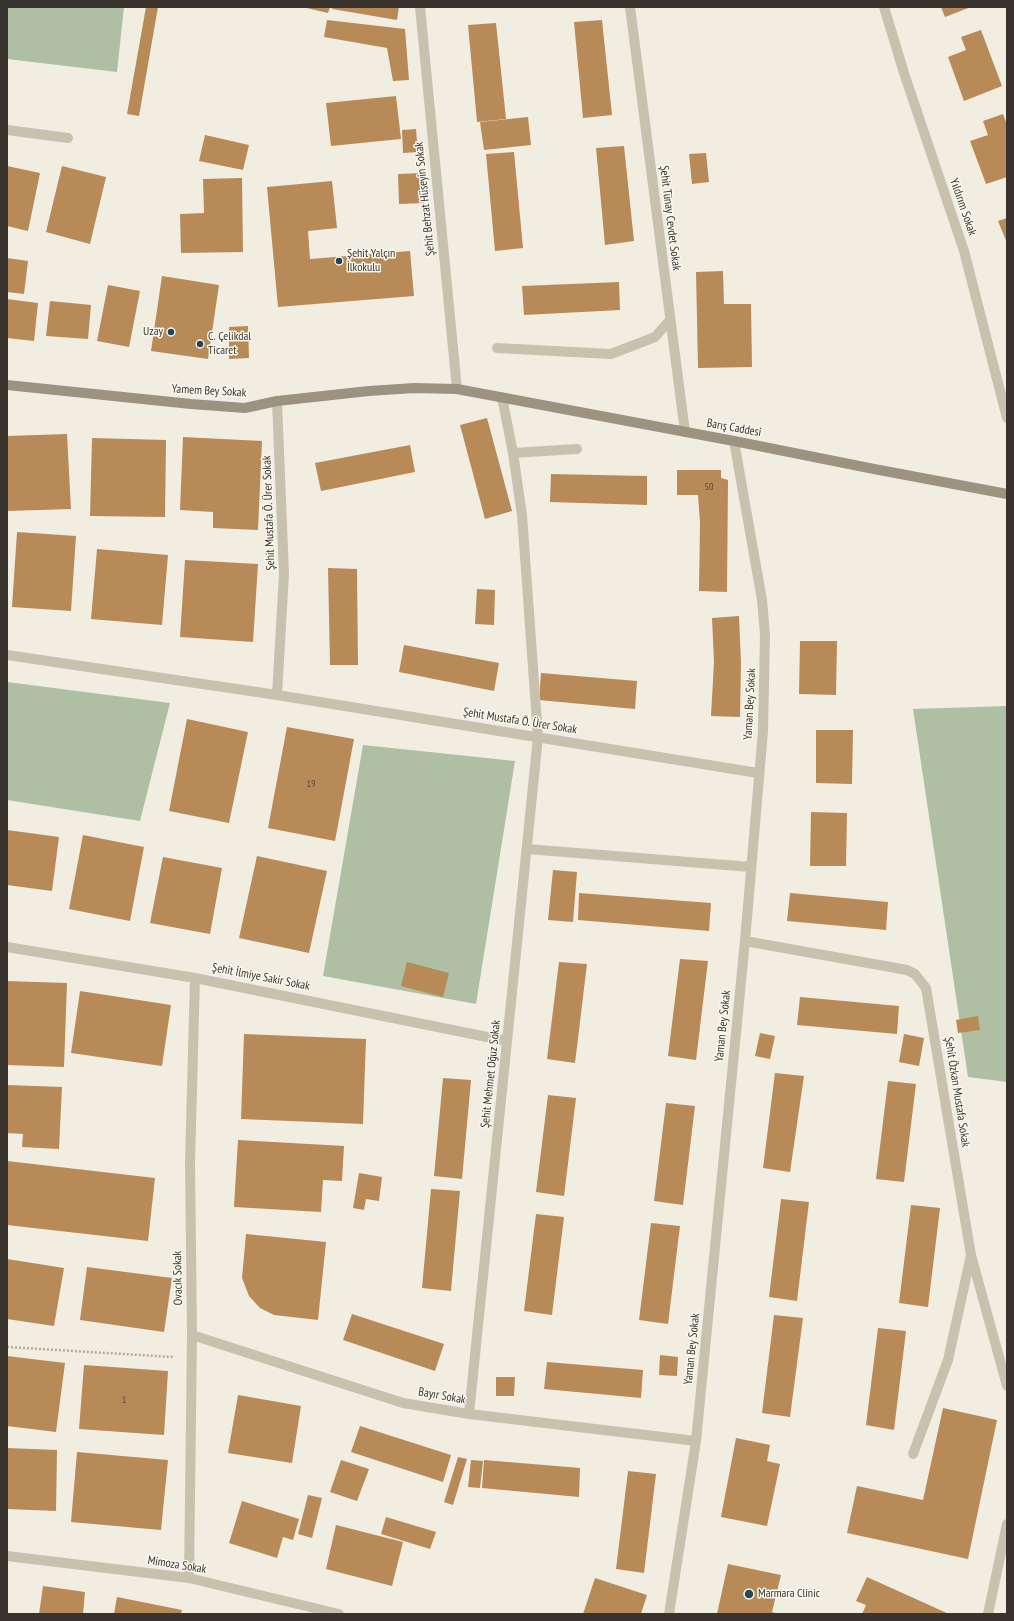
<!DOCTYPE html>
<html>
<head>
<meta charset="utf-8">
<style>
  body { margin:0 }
  #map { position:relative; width:1014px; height:1621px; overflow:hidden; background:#f1eee1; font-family:"PT Sans Narrow",sans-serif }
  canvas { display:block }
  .frame { position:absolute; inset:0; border:8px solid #38332c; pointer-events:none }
</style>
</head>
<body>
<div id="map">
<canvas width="1014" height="1621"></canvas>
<div class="frame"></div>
</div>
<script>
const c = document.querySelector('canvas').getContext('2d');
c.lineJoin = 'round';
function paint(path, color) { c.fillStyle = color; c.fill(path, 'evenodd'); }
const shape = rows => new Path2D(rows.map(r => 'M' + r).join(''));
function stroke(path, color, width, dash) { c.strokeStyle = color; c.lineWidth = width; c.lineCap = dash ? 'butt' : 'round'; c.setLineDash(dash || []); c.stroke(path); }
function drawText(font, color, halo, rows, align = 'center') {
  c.font = font + ' "PT Sans Narrow",sans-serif'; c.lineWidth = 3; c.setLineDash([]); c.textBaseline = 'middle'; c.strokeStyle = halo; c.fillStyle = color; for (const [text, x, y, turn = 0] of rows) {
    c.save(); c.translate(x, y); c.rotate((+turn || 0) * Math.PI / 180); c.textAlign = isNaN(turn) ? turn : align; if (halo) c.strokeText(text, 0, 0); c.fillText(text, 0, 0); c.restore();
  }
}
const green = shape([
  [7,7,124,7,117,72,7,59],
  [7,682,170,703,140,821,7,800],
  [1007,706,1007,1082,968,1077,913,709],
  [363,745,515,761,476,1004,323,976]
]);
const building = shape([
  [146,7,158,7,139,116,127,114],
  [302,7,330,7,328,13],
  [333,7,399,7,397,20,332,9],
  [941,7,971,7,945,17],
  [327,20,405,29,409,80,393,81,387,48,324,37],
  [602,20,612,115,583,118,574,22],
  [496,23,506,119,477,122,468,25],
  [981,30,1002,86,964,101,948,57,966,50,961,37],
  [396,96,401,139,331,146,326,103],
  [1003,114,1007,125,1007,177,986,184,970,141,988,135,983,121],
  [528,117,531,145,484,150,480,122],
  [416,129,418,152,403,153,402,130],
  [205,135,249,145,243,170,199,161],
  [624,146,634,241,605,245,596,148],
  [514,152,523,248,495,251,486,154],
  [706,153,709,182,692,184,689,154],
  [7,166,40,173,28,231,7,226],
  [62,166,106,177,90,244,46,232],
  [422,173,424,203,399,204,398,174],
  [242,178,243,252,181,253,180,214,204,213,203,179],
  [332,181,337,228,308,231,310,259,410,251,414,296,278,307,267,187],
  [1007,218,1007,243,998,221],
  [7,258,28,261,24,294,7,292],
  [723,271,724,304,751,304,752,367,698,368,696,272],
  [162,276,219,285,208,359,151,351],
  [619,282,620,310,524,315,522,286],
  [108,285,140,291,129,347,97,341],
  [7,299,38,303,34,341,7,338],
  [50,301,91,305,88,339,46,336],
  [248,326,249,358,229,359,229,327],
  [487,418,512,511,485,519,460,425],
  [67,434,71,509,7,511,7,436],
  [183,437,262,441,258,530,213,528,213,512,180,510],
  [92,438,166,440,165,517,90,516],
  [410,445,415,472,321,491,315,463],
  [677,470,721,470,721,478,728,480,727,592,699,591,700,523,698,495,677,495],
  [551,474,647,476,647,505,550,502],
  [17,532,76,536,71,611,12,607],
  [97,549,168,555,162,625,91,619],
  [185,560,258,564,253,642,180,637],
  [328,568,357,569,358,665,330,665],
  [477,589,495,590,494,625,475,624],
  [739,616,741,662,740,717,711,716,714,662,712,618],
  [800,641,837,641,836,695,799,694],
  [404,645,499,663,494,691,399,672],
  [541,673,637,681,635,709,539,700],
  [187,719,248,732,229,823,169,811],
  [287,727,354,739,335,841,268,828],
  [816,730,853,730,852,784,816,783],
  [811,812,847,813,846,866,810,866],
  [7,830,59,837,52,891,7,885],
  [83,835,144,847,130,921,69,909],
  [257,856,327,871,309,953,239,938],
  [163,857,222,868,210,934,150,923],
  [553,870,577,872,573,922,548,920],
  [579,893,711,903,709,931,578,920],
  [790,893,888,902,886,930,787,921],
  [680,959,708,961,696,1060,668,1056],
  [407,962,449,973,443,997,401,986],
  [559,962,587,964,575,1063,547,1059],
  [7,981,67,983,64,1067,7,1065],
  [80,991,171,1005,162,1066,71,1053],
  [800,997,899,1006,897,1034,797,1025],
  [978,1016,980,1030,958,1033,956,1020],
  [760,1033,775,1036,770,1059,755,1056],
  [244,1034,366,1039,363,1124,241,1119],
  [904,1034,924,1038,919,1066,899,1062],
  [775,1073,804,1076,790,1172,763,1168],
  [443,1078,471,1080,462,1179,434,1176],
  [888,1081,916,1084,904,1182,876,1179],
  [7,1085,62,1087,59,1149,22,1147,23,1134,7,1133],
  [548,1095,576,1098,564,1196,536,1192],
  [666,1103,695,1106,683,1205,654,1201],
  [238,1140,344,1146,342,1181,323,1180,321,1212,234,1207],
  [7,1161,155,1178,148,1241,7,1225],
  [359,1173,382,1177,379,1201,366,1199,364,1210,353,1208],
  [431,1189,460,1191,451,1291,422,1288],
  [781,1199,809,1202,797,1301,769,1297],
  [911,1205,940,1208,928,1307,899,1303],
  [536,1214,564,1217,552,1315,524,1311],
  [651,1223,680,1226,668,1324,639,1320],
  [246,1234,326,1242,318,1320,274,1315,260,1308,249,1296,242,1278],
  [7,1259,64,1268,54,1326,7,1319],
  [87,1267,172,1278,164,1332,80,1320],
  [352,1314,444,1344,435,1371,343,1340],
  [774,1315,803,1318,790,1417,762,1413],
  [878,1328,906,1331,894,1430,866,1425],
  [660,1355,678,1357,677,1376,659,1375],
  [7,1356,65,1363,56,1432,7,1426],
  [547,1362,643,1370,641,1398,544,1389],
  [84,1365,168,1371,164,1435,79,1429],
  [496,1377,515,1377,514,1396,496,1396],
  [238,1395,301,1406,292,1463,228,1453],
  [943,1408,997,1420,968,1559,847,1533,857,1486,923,1500],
  [360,1426,451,1455,443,1482,351,1452],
  [736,1438,770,1445,767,1461,780,1464,767,1526,721,1517],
  [7,1448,57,1450,56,1511,7,1509],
  [77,1452,168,1460,161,1530,71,1522],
  [458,1457,467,1459,453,1505,444,1502],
  [341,1460,369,1469,357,1501,330,1492],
  [471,1460,483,1461,480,1488,468,1487],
  [484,1460,580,1468,579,1497,482,1488],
  [628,1471,656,1474,644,1573,616,1569],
  [308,1495,322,1498,312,1538,298,1534],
  [242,1501,299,1519,293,1540,283,1537,277,1558,229,1543],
  [386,1517,436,1532,430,1549,381,1534],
  [336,1525,403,1542,392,1586,326,1569],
  [728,1564,781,1575,772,1612,778,1614,717,1614],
  [867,1577,949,1614,862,1614,866,1605,856,1601],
  [595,1578,647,1595,641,1614,583,1614],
  [43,1586,85,1592,83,1614,39,1614],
  [117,1597,182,1610,181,1614,114,1614]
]);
const path = shape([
  [7,1347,173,1357]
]);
const lane = shape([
  [497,348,611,354,655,337,670,320],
  [502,397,513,453,522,515,538,737],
  [513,453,577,449],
  [913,1454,948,1360,971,1255]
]);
const street = shape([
  [420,7,457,389],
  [630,7,685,432],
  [884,7,904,73,964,251,1007,418],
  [7,130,68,138],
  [7,655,277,695,758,773],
  [277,695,284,574,277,401],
  [527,849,751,867],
  [745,941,907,970,915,974,926,988,971,1255,1007,1386],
  [7,947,195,978,507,1041],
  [192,1335,403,1403,469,1414,696,1441],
  [469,1414,538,737],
  [7,1556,189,1578,339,1614],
  [189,1578,192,1335,190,1162,195,978],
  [669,1614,696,1441,745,941,763,731,765,635,762,600,734,441],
  [988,1614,1007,1524]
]);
const secondary = shape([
  [7,385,191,404,245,408,277,401,369,391,414,388,457,389,734,441,874,469,1007,494]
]);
const markers = [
  [339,261,4,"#264555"],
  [171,332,4,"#264555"],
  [200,344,4,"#264555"],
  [749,1594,5,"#264555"]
];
const numberNames = [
  ["50",709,487],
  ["19",311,784],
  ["1",124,1400]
];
const streetNames = [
  ["Şehit Behzat Hüseyin Sokak",425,199,-96],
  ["Yıldırım Sokak",963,207,71],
  ["Şehit Tünay Cevdet Sokak",670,218,83],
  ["Yamem Bey Sokak",209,391,3],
  ["Barış Caddesi",734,428,10],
  ["Şehit Mustafa Ö. Ürer Sokak",269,513,-92],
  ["Yaman Bey Sokak",750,704,-87],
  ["Şehit Mustafa Ö. Ürer Sokak",520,721,9],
  ["Şehit İlmiye Sakir Sokak",261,977,11],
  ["Yaman Bey Sokak",723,1026,-84],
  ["Şehit Mehmet Oğuz Sokak",491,1074,-84],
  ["Şehit Özkan Mustafa Sokak",957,1092,81],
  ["Ovacık Sokak",178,1278,-91],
  ["Yaman Bey Sokak",692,1349,-84],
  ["Bayır Sokak",442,1396,10],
  ["Mimoza Sokak",177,1565,9]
];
const poiNames = [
  ["Şehit Yalçın",347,254],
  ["İlkokulu",347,268],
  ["Uzay",163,332,"right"],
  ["C. Çelikdal",208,337],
  ["Ticaret",208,351],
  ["Marmara Clinic",758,1594]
];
paint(green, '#aebfa3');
paint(building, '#b88a58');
stroke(path, '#b2aa97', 2.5, [2, 2]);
stroke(lane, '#c8c1ae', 10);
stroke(street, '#c8c1ae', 10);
stroke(secondary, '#9c9280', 10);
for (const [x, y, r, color] of markers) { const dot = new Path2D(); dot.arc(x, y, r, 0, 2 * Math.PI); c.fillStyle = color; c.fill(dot); stroke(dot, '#f9f7ee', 1.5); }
drawText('10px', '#584937', null, numberNames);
drawText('12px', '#38332c', '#f9f7ee', streetNames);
drawText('12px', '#38332c', '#f9f7ee', poiNames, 'left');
</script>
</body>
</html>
